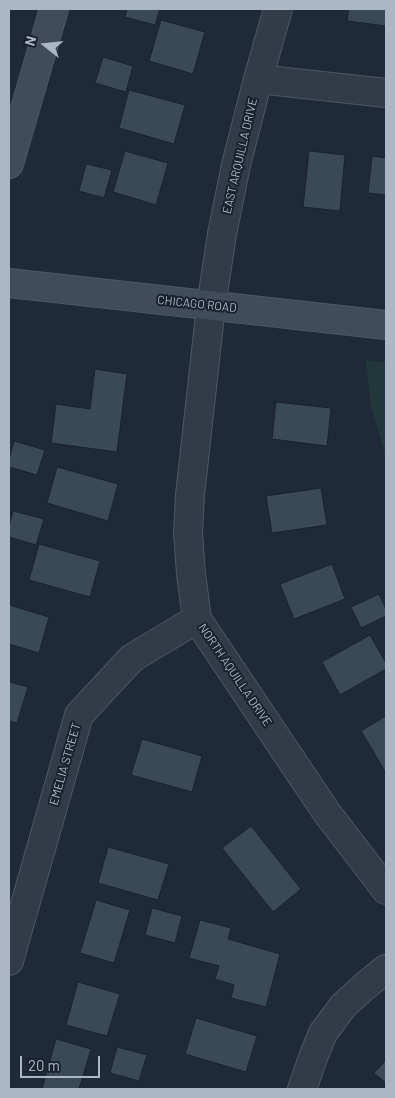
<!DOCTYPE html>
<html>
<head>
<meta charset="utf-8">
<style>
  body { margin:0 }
  #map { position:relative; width:395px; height:1098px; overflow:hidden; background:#1f2a38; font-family:Barlow,sans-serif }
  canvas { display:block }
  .frame { position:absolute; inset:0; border:10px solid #acb7c5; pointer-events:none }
  .north { position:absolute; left:20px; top:20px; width:50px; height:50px; -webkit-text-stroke:4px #18212d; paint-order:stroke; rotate:286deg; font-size:14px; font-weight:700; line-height:20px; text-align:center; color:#acb7c5 }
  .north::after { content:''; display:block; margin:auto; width:18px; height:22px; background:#acb7c5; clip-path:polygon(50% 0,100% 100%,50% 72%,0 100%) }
  .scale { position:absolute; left:20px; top:1056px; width:80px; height:22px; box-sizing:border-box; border:2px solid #acb7c5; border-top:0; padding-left:6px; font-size:15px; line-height:18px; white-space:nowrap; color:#acb7c5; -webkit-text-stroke:4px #18212d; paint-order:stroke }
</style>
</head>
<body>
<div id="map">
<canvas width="395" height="1098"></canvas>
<div class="frame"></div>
<div class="north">N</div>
<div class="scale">20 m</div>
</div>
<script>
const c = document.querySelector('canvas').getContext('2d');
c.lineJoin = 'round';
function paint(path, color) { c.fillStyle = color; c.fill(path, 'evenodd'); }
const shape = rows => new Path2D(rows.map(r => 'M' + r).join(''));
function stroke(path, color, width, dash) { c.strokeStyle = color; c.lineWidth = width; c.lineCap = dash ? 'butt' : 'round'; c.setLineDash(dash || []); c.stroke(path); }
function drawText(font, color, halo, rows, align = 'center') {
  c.font = font + ' Barlow,sans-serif'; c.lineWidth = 4; c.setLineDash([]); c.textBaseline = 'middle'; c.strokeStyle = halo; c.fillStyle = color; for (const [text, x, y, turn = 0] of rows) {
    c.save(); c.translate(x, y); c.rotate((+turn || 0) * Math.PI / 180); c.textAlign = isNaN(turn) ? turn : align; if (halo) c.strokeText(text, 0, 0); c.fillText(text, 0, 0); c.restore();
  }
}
const green = shape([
  [366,360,386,362,386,458,371,406]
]);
const building = shape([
  [127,9,160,9,155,25,125,17,127,9],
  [349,9,386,9,386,26,347,21,349,9],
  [161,20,205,32,193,74,149,61,161,20],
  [103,57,133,66,126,92,95,83,103,57],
  [129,90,185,105,174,144,119,128,129,90],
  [125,151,168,163,156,205,113,192,125,151],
  [309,151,345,155,340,211,303,207,309,151],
  [372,156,386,158,386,195,368,193,372,156],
  [86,164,112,170,104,198,79,191,86,164],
  [95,369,127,374,117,452,51,443,56,404,90,409,95,369],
  [276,402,331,408,327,446,272,439,276,402],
  [14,441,45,450,37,475,9,467,9,460,14,441],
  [57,467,118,484,108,521,47,503,57,467],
  [321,488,327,525,272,533,266,496,321,488],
  [13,511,44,519,36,545,9,537,9,526,13,511],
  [39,544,100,561,90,597,29,580,39,544],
  [332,564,345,599,294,619,280,584,332,564],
  [379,594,386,609,386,616,361,628,351,607,379,594],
  [9,605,49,617,39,653,9,644,9,605],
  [370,635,386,663,386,669,340,695,322,662,370,635],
  [9,682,28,687,17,723,9,721,9,682],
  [386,716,386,773,361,731,386,716],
  [142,739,202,756,192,792,131,775,142,739],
  [251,826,301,889,273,912,222,848,251,826],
  [108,847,169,864,158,900,98,883,108,847],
  [96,900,130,910,114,963,80,953,96,900],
  [152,908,182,916,175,943,145,935,152,908],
  [200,920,231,928,228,939,280,954,266,1007,231,998,234,985,215,979,219,966,189,958,200,920],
  [78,982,120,994,107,1036,66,1025,78,982],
  [196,1018,257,1036,246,1072,185,1054,196,1018],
  [56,1039,91,1049,79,1089,42,1089,56,1039],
  [117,1047,147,1055,139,1081,110,1073,117,1047],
  [386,1060,386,1083,374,1073,386,1060]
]);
const street = shape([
  [278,9,258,79,236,165,222,234,211,306,190,495,188,533,191,574,197,619,327,813,386,890],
  [258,79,386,93],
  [9,961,79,715,132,658,197,619],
  [302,1089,314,1055,323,1033,343,1006,365,986,386,969]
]);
const secondary = shape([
  [9,164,54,9],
  [9,283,386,325]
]);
const streetNames = [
  ["EAST ARQUILLA DRIVE",240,156,-77],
  ["CHICAGO ROAD",197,304,6],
  ["NORTH AQUILLA DRIVE",235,675,56],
  ["EMELIA STREET",65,764,-74]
];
paint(green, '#213739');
paint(building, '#3a4958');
stroke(building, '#1a232f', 1);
stroke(street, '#4d5763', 30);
stroke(secondary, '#4d5763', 30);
stroke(street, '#323c48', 28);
stroke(secondary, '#404b5c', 28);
drawText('12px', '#acb7c5', '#18212d', streetNames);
</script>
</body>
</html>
